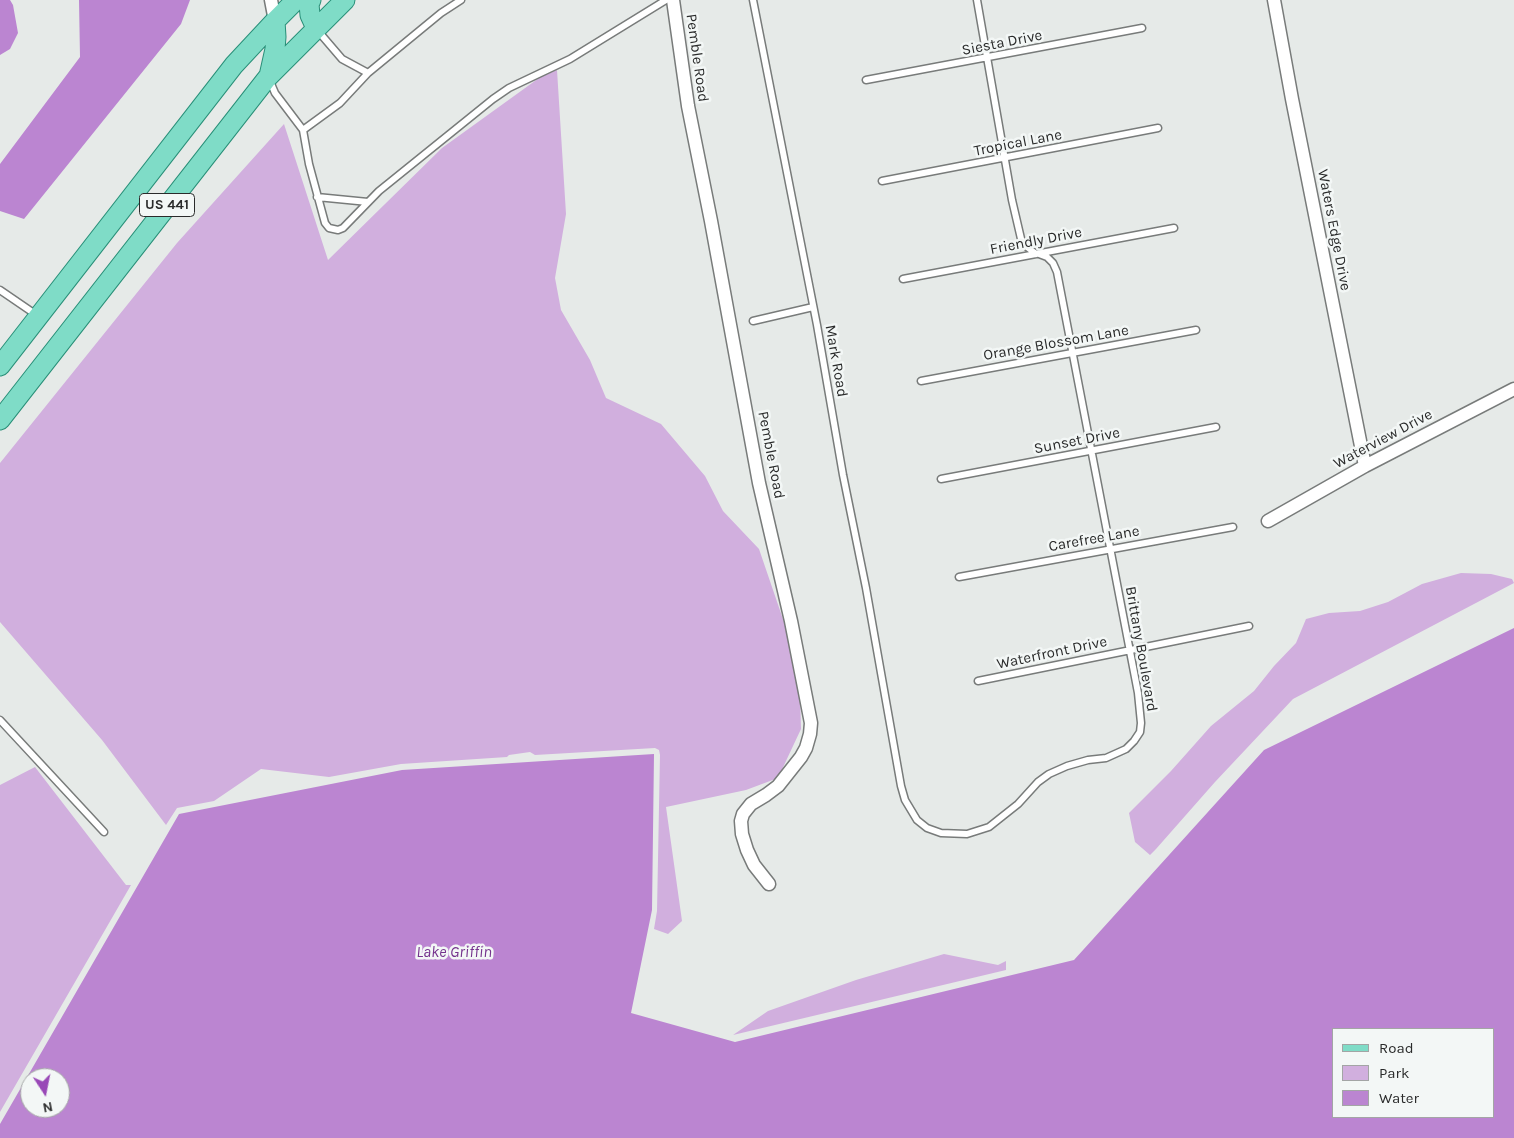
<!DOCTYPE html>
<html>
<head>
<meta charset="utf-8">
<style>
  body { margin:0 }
  #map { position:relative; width:1514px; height:1138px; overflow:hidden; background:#e6eae8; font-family:Karla,sans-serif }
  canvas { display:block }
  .legend { position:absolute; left:1332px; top:1028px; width:162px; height:90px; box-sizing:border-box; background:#f3f7f6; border:1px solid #a3a5a5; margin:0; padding:6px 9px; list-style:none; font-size:15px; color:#2a2b2b }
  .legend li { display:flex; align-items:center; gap:10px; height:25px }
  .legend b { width:25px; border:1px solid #a3a5a5 }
  .north { position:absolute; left:20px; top:1068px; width:50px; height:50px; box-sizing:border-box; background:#f3f7f6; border:1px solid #a3a5a5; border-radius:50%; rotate:169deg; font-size:14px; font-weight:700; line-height:20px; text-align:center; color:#2a2b2b }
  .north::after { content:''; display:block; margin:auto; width:18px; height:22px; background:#9948b7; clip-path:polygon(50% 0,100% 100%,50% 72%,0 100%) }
</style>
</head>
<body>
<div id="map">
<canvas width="1514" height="1138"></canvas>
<ul class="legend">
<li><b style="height:6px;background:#7fdcc7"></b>Road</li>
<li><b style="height:14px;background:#d1afde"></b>Park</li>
<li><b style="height:14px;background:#bb85d1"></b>Water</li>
</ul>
<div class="north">N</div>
</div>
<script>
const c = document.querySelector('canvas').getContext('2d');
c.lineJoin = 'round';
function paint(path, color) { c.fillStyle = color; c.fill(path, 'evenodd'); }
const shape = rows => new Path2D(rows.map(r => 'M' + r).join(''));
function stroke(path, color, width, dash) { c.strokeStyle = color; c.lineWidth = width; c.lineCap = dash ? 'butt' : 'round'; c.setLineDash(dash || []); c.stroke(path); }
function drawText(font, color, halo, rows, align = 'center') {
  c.font = font + ' Karla,sans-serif'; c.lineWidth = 5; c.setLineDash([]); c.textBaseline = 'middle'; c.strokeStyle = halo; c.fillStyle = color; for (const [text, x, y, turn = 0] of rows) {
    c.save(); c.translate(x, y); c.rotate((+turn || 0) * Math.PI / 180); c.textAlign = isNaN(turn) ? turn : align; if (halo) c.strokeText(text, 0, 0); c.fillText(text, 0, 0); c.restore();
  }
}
const green = shape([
  [557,70,566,214,555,278,561,310,590,360,606,398,661,424,705,476,723,511,759,549,799,666,801,729,778,778,746,790,666,807,682,921,668,934,654,929,657,911,660,755,659,750,655,748,535,755,530,752,509,755,507,757,401,764,329,777,261,769,214,801,177,808,166,825,102,740,0,622,0,463,177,243,284,124,328,260,442,148,539,78],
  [1461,573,1491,574,1512,579,1514,583,1293,699,1215,782,1156,849,1150,855,1135,842,1129,813,1171,771,1211,726,1254,691,1274,666,1296,643,1306,619,1329,613,1360,611,1388,602,1422,584],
  [35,767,126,885,131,885,0,1112,0,785],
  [944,954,998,965,1006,961,1006,970,733,1035,768,1011,856,980]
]);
const water = shape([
  [0,0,10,0,13,5,18,33,10,49,0,55],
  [79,0,190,0,181,24,24,219,0,211,0,164,80,57],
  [1514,628,1514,1138,0,1138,0,1124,179,814,402,770,654,754,652,910,631,1013,735,1042,1074,960,1264,750],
  [1493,1029,1493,1117,1333,1117,1333,1029],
  [30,1078,60,1078,60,1108,30,1108]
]);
const lane = shape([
  [753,0,817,325,843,475,866,588,901,786,905,800,917,820,927,828,941,833,967,834,989,827,1018,804,1038,782,1049,774,1067,766,1088,760,1106,758,1126,749,1134,741,1140,732,1141,723,1138,693,1057,272,1053,263,1047,257,1039,254],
  [977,0,1012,200,1022,243,1036,254],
  [318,31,342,59,368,73],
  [269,79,275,93,303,130,340,103,368,73,441,13,461,0],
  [866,80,1142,28],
  [303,130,309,164,325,223,329,228,338,230,343,228,379,191,493,99,509,88,570,59,666,0],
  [882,181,1158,128],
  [317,197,368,202],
  [903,279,1174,228],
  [0,290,38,316],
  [753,321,813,307],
  [921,381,1196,330],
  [941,479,1216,427],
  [959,577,1233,527],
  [978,681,1249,626],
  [0,720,104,832]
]);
const street = shape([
  [271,0,275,21],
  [673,0,688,106,711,221,759,483,791,621,811,723,810,734,806,748,801,757,778,786,766,795,751,804,743,814,741,821,742,834,747,850,754,865,769,884],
  [1274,0,1292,99,1365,466],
  [1268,521,1365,466,1514,389]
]);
const primary = shape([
  [311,0,309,4,310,15,316,28],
  [269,76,275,49,276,37,275,21],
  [0,366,234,65,275,21,296,0],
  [0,420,268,77,345,0]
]);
const shields = [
  [167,205,55]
];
const shieldNames = [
  ["US 441",167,205]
];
const streetNames = [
  ["Siesta Drive",1002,43,-11],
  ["Pemble Road",697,58,82],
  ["Tropical Lane",1018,143,-11],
  ["Waters Edge Drive",1334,230,79],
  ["Friendly Drive",1036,241,-11],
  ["Orange Blossom Lane",1056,343,-10],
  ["Mark Road",836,361,80],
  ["Waterview Drive",1383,439,-28],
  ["Sunset Drive",1077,441,-11],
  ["Pemble Road",771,455,79],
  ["Carefree Lane",1094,539,-10],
  ["Brittany Boulevard",1141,649,80],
  ["Waterfront Drive",1052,653,-12]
];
const waterNames = [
  ["Lake Griffin",454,952]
];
paint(green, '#d1afde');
paint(water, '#bb85d1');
stroke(lane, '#787b7a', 9);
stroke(street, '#787b7a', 15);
stroke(primary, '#298f78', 21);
stroke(lane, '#fff', 6);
stroke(street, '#fff', 12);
stroke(primary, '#7fdcc7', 19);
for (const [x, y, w] of shields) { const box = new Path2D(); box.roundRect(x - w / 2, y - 11.5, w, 23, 4); c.fillStyle = '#f3f7f6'; c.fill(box); stroke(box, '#2a2b2b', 1); }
drawText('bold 14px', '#2a2b2b', null, shieldNames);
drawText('15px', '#2a2b2b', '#f3f7f6', streetNames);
drawText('italic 16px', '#75338d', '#f3f7f6', waterNames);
</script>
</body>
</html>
